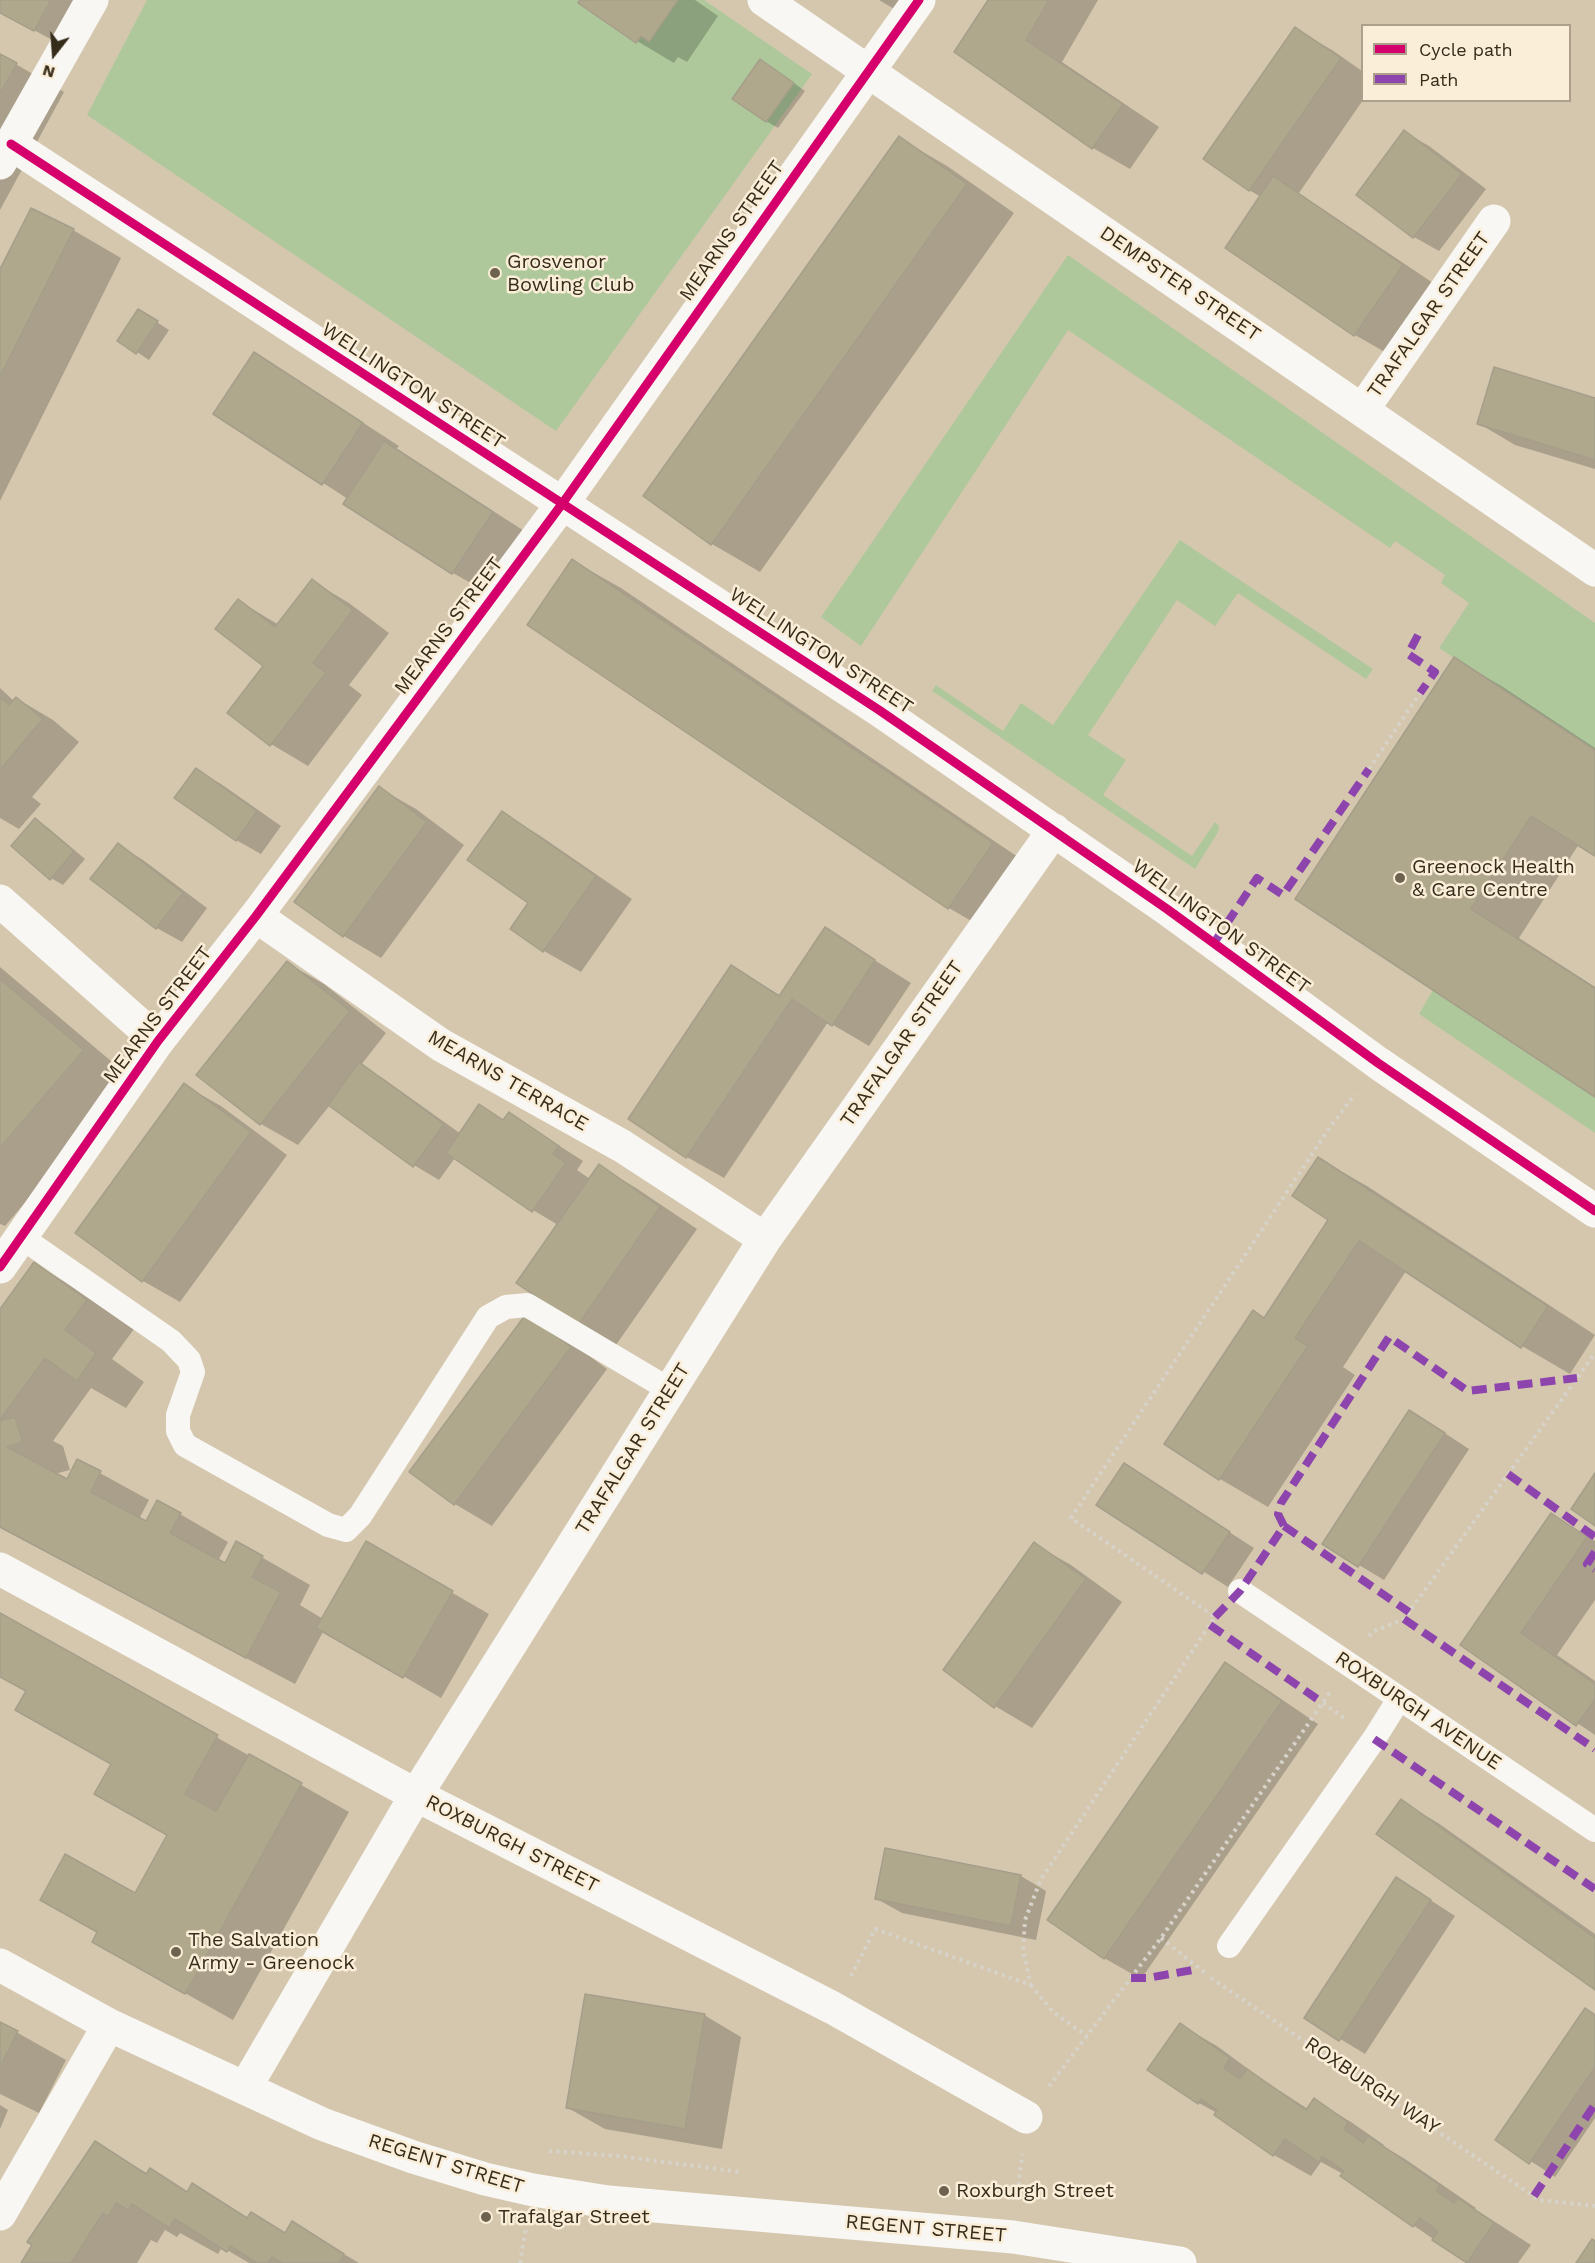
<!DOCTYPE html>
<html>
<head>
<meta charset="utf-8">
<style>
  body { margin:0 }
  #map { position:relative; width:1595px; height:2263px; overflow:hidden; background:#d4c7ae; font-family:"Work Sans",sans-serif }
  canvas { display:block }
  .legend { position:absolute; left:1361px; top:24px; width:210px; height:78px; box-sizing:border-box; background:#fbeed8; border:2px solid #aca08c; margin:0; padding:8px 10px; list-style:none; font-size:18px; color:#352c1a }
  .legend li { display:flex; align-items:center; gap:12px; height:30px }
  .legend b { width:30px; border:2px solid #aca08c }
  .north { position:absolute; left:24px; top:24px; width:60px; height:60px; -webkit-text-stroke:4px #fbeed8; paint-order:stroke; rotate:197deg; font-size:16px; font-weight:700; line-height:24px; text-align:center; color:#352c1a }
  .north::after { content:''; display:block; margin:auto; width:21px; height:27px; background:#352c1a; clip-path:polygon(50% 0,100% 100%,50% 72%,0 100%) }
</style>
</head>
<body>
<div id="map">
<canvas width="1595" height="2263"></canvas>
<ul class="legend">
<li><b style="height:8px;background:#d6006c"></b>Cycle path</li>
<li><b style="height:8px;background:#8e44ad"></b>Path</li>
</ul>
<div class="north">N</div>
</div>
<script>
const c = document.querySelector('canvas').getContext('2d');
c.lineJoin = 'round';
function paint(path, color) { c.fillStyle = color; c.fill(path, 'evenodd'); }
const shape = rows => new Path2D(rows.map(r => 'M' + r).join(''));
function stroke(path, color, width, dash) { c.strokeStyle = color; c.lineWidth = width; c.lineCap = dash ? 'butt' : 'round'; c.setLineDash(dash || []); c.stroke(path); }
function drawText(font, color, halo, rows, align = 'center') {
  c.font = font + ' "Work Sans",sans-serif'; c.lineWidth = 5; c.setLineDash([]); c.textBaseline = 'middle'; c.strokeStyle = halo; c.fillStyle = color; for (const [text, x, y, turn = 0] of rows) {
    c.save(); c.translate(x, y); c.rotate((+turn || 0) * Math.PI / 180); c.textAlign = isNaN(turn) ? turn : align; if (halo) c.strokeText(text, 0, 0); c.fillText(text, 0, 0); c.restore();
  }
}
const green = shape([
  [147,0,704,0,812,74,556,431,87,115],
  [1068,255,1595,623,1595,750,1439,648,1469,603,1441,583,1445,575,1395,541,1390,548,1068,330,861,646,821,617],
  [1180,540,1373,669,1366,679,1238,593,1215,626,1177,600,1088,735,1126,760,1103,795,1192,856,1215,822,1219,826,1218,832,1195,869,932,691,936,685,1003,731,1021,703,1053,725],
  [1433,990,1595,1097,1595,1133,1419,1014]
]);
const shadow = shape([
  [0,0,83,0,60,44,0,12],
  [582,0,695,0,718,16,687,62,678,57,674,63,637,41],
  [879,0,903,0,896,10],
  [990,0,1098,0,1062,62,1159,127,1130,169,1093,148,956,52],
  [1295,29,1332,50,1362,71,1363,100,1299,193,1439,287,1392,356,1355,335,1227,248,1261,197,1249,190],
  [0,55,64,92,0,210],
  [773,68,805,91,778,128,766,121],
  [1404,132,1429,146,1486,189,1439,251,1414,237,1358,195],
  [899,138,947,166,1014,213,760,572,712,544,645,496],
  [73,230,121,258,0,501,0,272],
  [150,318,169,330,149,360,119,340],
  [254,354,291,376,399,446,396,449,529,534,490,594,453,573,345,503,348,499,216,414],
  [1595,399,1595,469,1515,445,1478,423],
  [573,561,621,588,1040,872,997,936,949,908],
  [312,581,349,603,389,633,349,685,362,695,308,766,271,744,265,666,239,601,279,625],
  [1455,659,1503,687,1595,748,1595,855,1579,844,1519,938,1595,987,1595,1095,1297,899],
  [0,688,14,701,16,698,53,720,79,742,32,797,41,804,19,829,0,818],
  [196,770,221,784,281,826,261,854,236,840],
  [379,788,416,809,464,845,381,958,344,936,296,902],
  [502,813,539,835,632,899,581,972,544,951,512,928,530,902],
  [35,820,47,827,85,859,63,885,51,878],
  [118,845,143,860,207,908,182,942,157,928],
  [825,929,911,983,869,1046,828,1022,724,1178,687,1157,630,1118,732,967,781,996],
  [287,963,324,984,386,1033,361,1065,384,1079,461,1134,480,1106,505,1121,510,1114,583,1161,577,1170,590,1179,599,1166,636,1188,697,1229,616,1345,579,1324,558,1225,533,1210,455,1158,439,1180,414,1165,330,1105,298,1145,261,1124],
  [0,967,131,1078,5,1226,0,1224],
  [184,1085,221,1106,287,1155,180,1302,143,1281,77,1232],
  [1319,1159,1367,1186,1595,1335,1570,1374,1522,1346,1406,1271,1343,1367,1355,1375,1268,1507,1220,1479,1166,1444,1265,1319,1330,1220],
  [34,1264,82,1292,134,1329,112,1359,144,1382,126,1408,91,1388,53,1441,63,1446,70,1470,54,1474,68,1481,78,1461,149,1500,139,1519,147,1523,180,1514,228,1542,218,1561,225,1565,237,1543,310,1585,300,1605,323,1619,366,1543,489,1614,441,1698,324,1630,295,1684,0,1528,0,1311],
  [526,1316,564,1337,607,1369,492,1526,455,1504,411,1472],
  [1434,1426,1469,1449,1384,1580,1324,1544],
  [1125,1465,1254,1548,1228,1587,1098,1505],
  [1552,1515,1595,1541,1595,1600,1557,1655,1595,1681,1595,1735,1462,1645],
  [1034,1544,1071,1565,1122,1602,1032,1728,995,1706,945,1670],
  [0,1615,349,1812,233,2020,142,1969,135,1895,168,1835,112,1764,27,1692,0,1677],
  [1225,1664,1262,1686,1318,1724,1141,1979,1104,1958],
  [1401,1801,1438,1823,1595,1934,1595,1988],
  [886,1850,1021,1876,1046,1891,1036,1940,902,1913,877,1899],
  [1421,1894,1455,1916,1365,2054,1306,2018],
  [704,2015,741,2037,722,2149,605,2129,568,2108],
  [1595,2016,1595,2118,1555,2177,1497,2139],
  [0,2023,66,2060,39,2113,0,2094],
  [1180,2025,1217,2046,1266,2082,1308,2109,1314,2100,1351,2122,1384,2145,1383,2146,1405,2159,1476,2208,1475,2209,1531,2245,1518,2263,1468,2263,1342,2176,1343,2174,1321,2162,1311,2176,1274,2155,1217,2113,1199,2103],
  [0,2105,8,2110,0,2129],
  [95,2143,148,2174,150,2170,188,2192,192,2185,248,2218,286,2234,292,2223,359,2263,249,2263,222,2247,218,2254,180,2233,177,2237,165,2230,157,2243,151,2240,137,2263,23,2263]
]);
const building = shape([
  [0,0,51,0,34,31,0,13,0,0],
  [580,0,678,0,649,42,641,36,636,43,578,3,580,0],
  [988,0,1049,0,1026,40,1123,104,1092,149,954,52,988,0],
  [1295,27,1341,58,1249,191,1203,159,1295,27],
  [0,54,17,63,0,94,0,54],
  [760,59,794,83,766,122,732,99,760,59],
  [1404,130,1462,174,1413,238,1356,195,1404,130],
  [899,136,967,184,711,545,643,496,899,136],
  [1273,176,1403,265,1354,336,1225,248,1273,176],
  [31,208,74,229,0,377,0,269,31,208],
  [138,309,158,321,136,354,117,341,138,309],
  [254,352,363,423,322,485,213,414,254,352],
  [1494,367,1595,398,1595,460,1477,424,1494,367],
  [384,441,493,512,452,574,343,504,384,441],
  [572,559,993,843,948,909,527,625,572,559],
  [312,579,353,610,313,663,326,673,270,746,227,713,263,666,215,629,238,599,275,627,312,579],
  [1454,657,1595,750,1595,856,1531,816,1471,909,1595,988,1595,1097,1295,899,1454,657],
  [0,697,9,705,16,697,43,719,0,770,0,697],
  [196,768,257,811,236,841,174,798,196,768],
  [379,786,427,822,343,937,294,902,379,786],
  [502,811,596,876,543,952,510,929,528,903,467,860,502,811],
  [35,818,74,851,50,880,11,846,35,818],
  [118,843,183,893,156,929,90,879,118,843],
  [825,927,875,960,832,1026,792,999,686,1158,628,1119,731,965,779,996,825,927],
  [287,961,350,1011,260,1125,196,1075,287,961],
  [0,979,84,1050,0,1148,0,979],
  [359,1062,444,1124,413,1167,328,1105,359,1062],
  [184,1083,251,1132,142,1282,75,1233,184,1083],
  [479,1104,503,1120,509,1112,559,1146,553,1154,566,1163,532,1212,446,1153,479,1104],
  [1318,1157,1548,1306,1521,1348,1359,1241,1295,1338,1308,1346,1219,1480,1164,1444,1253,1310,1264,1318,1328,1220,1292,1196,1318,1157],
  [599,1164,660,1207,578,1325,516,1283,599,1164],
  [34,1262,87,1300,65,1330,96,1353,77,1381,45,1358,0,1420,0,1309,34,1262],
  [526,1314,571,1347,454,1505,409,1472,526,1314],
  [1409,1410,1445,1433,1358,1567,1322,1544,1409,1410],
  [15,1417,23,1442,7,1447,67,1479,77,1459,101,1471,91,1492,146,1521,157,1500,181,1513,170,1533,225,1563,236,1541,263,1556,252,1577,281,1592,246,1658,0,1527,0,1421,15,1417],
  [1124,1463,1230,1532,1202,1574,1096,1505,1124,1463],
  [1595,1473,1595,1526,1571,1509,1595,1473],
  [1551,1513,1587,1537,1521,1633,1595,1684,1595,1699,1576,1726,1460,1645,1551,1513],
  [366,1541,453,1591,403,1678,316,1628,366,1541],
  [1034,1542,1086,1579,994,1708,943,1670,1034,1542],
  [0,1613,218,1735,185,1794,216,1811,249,1754,302,1783,185,1994,92,1942,97,1932,40,1900,65,1854,135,1893,167,1835,94,1794,111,1764,15,1710,26,1691,0,1677,0,1613],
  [1225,1662,1282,1701,1104,1959,1047,1920,1225,1662],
  [1401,1799,1595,1938,1595,1990,1376,1834,1401,1799],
  [885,1848,1021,1875,1011,1926,875,1899,885,1848],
  [1396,1877,1431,1900,1339,2041,1304,2018,1396,1877],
  [585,1994,705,2014,685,2129,566,2108,585,1994],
  [1585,2008,1595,2015,1595,2067,1529,2164,1495,2140,1585,2008],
  [0,2022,18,2031,0,2067,0,2022],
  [1180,2023,1230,2058,1224,2068,1240,2079,1247,2069,1306,2110,1314,2098,1348,2122,1344,2129,1363,2143,1368,2136,1440,2185,1436,2191,1454,2203,1458,2198,1494,2223,1467,2263,1432,2240,1438,2231,1420,2218,1413,2227,1340,2176,1344,2171,1322,2156,1319,2162,1285,2139,1273,2156,1214,2115,1217,2110,1201,2099,1198,2104,1147,2070,1180,2023],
  [95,2141,146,2174,150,2168,187,2192,192,2183,247,2218,251,2212,285,2233,292,2221,344,2254,339,2263,282,2263,272,2257,268,2263,257,2263,230,2246,227,2252,175,2219,169,2228,132,2204,128,2210,116,2203,108,2217,103,2213,71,2263,21,2263,32,2245,27,2242,95,2141],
  [1592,2239,1595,2241,1595,2263,1576,2263,1592,2239]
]);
const path = shape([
  [1369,769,1420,693],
  [1369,1636,1372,1632,1404,1619,1595,1353],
  [1323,1703,1347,1720],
  [1161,1938,1205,1973],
  [851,1976,875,1929,1031,1985,1023,1951,1025,1920,1041,1879,1215,1617,1071,1518,1330,1127,1355,1094],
  [1211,1978,1539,2200,1595,2206],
  [1031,1985,1053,2012,1087,2036],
  [1049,2086,1161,1938,1330,1692],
  [549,2151,619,2156,741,2172],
  [1017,2200,1022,2154],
  [520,2263,526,2228]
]);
const lane = shape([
  [21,1237,171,1341,189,1360,193,1372,178,1415,178,1431,185,1445,328,1525,346,1530,360,1516,488,1317,506,1307,527,1305,670,1390],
  [1240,1591,1595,1830],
  [1229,1946,1374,1739,1399,1699]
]);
const street = shape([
  [764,0,1595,570],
  [11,144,879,710,1167,909,1378,1063,1595,1211],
  [0,163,92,0],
  [1363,409,1494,221],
  [0,901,158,1041],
  [256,916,441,1045,622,1146,765,1239],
  [0,1267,158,1041,256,916,562,504,919,0],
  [0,1569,416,1795,833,2008,1026,2117],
  [0,1965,109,2025,322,2124,413,2157,485,2179,533,2190,608,2202,1013,2237,1180,2263],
  [245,2088,416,1795,765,1239,1054,830],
  [0,2214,109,2025]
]);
const quiet = shape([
  [1418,635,1408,654,1435,672,1420,693],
  [1214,943,1257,878,1283,895,1369,769],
  [1508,1474,1595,1537],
  [1284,1526,1409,1612],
  [1595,1552,1587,1564,1595,1569],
  [1215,1617,1240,1591,1284,1526,1278,1514,1281,1503,1389,1337,1468,1391,1577,1378],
  [1404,1619,1595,1749],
  [1210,1625,1323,1703],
  [1374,1739,1595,1889],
  [1131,1978,1148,1978,1198,1969],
  [1534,2196,1595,2104]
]);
const cycleway = shape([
  [11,144,879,710,1167,909,1378,1063,1595,1211],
  [0,1267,158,1041,256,916,562,504,919,0]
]);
const markers = [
  [495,273,6,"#6d624e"],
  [1400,878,6,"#6d624e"],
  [176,1952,6,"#6d624e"],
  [944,2191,6,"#6d624e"],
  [486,2217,6,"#6d624e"]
];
const streetNames = [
  ["MEARNS STREET",732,231,-55],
  ["DEMPSTER STREET",1180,284,34],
  ["TRAFALGAR STREET",1429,315,-55],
  ["WELLINGTON STREET",413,386,33],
  ["MEARNS STREET",449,626,-53],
  ["WELLINGTON STREET",821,651,33],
  ["WELLINGTON STREET",1221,927,36],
  ["MEARNS STREET",158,1015,-53],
  ["TRAFALGAR STREET",902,1044,-55],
  ["MEARNS TERRACE",508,1081,30],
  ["TRAFALGAR STREET",633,1449,-58],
  ["ROXBURGH AVENUE",1418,1711,34],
  ["ROXBURGH STREET",512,1844,27],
  ["ROXBURGH WAY",1372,2086,34],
  ["REGENT STREET",446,2164,17],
  ["REGENT STREET",926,2229,5]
];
const poiNames = [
  ["Grosvenor",507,262],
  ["Bowling Club",507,285],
  ["Greenock Health",1412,867],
  ["& Care Centre",1412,890],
  ["The Salvation",188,1940],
  ["Army - Greenock",188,1963],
  ["Roxburgh Street",956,2191],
  ["Trafalgar Street",498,2217]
];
paint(green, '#aec89b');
paint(shadow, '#0003');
paint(building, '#b0a88c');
stroke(building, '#a59e8a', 1.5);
stroke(path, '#d7d3ca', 4, [3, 4.5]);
stroke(lane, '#f9f7f3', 24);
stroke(street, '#f9f7f3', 33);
stroke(quiet, '#8e44ad', 8, [15, 8]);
stroke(cycleway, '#d6006c', 9);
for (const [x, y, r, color] of markers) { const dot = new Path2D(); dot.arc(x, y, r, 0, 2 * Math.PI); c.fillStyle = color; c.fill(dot); stroke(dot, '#fbeed8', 2); }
drawText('20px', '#352c1a', '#fbeed8', streetNames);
drawText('20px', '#352c1a', '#fbeed8', poiNames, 'left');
</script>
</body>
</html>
